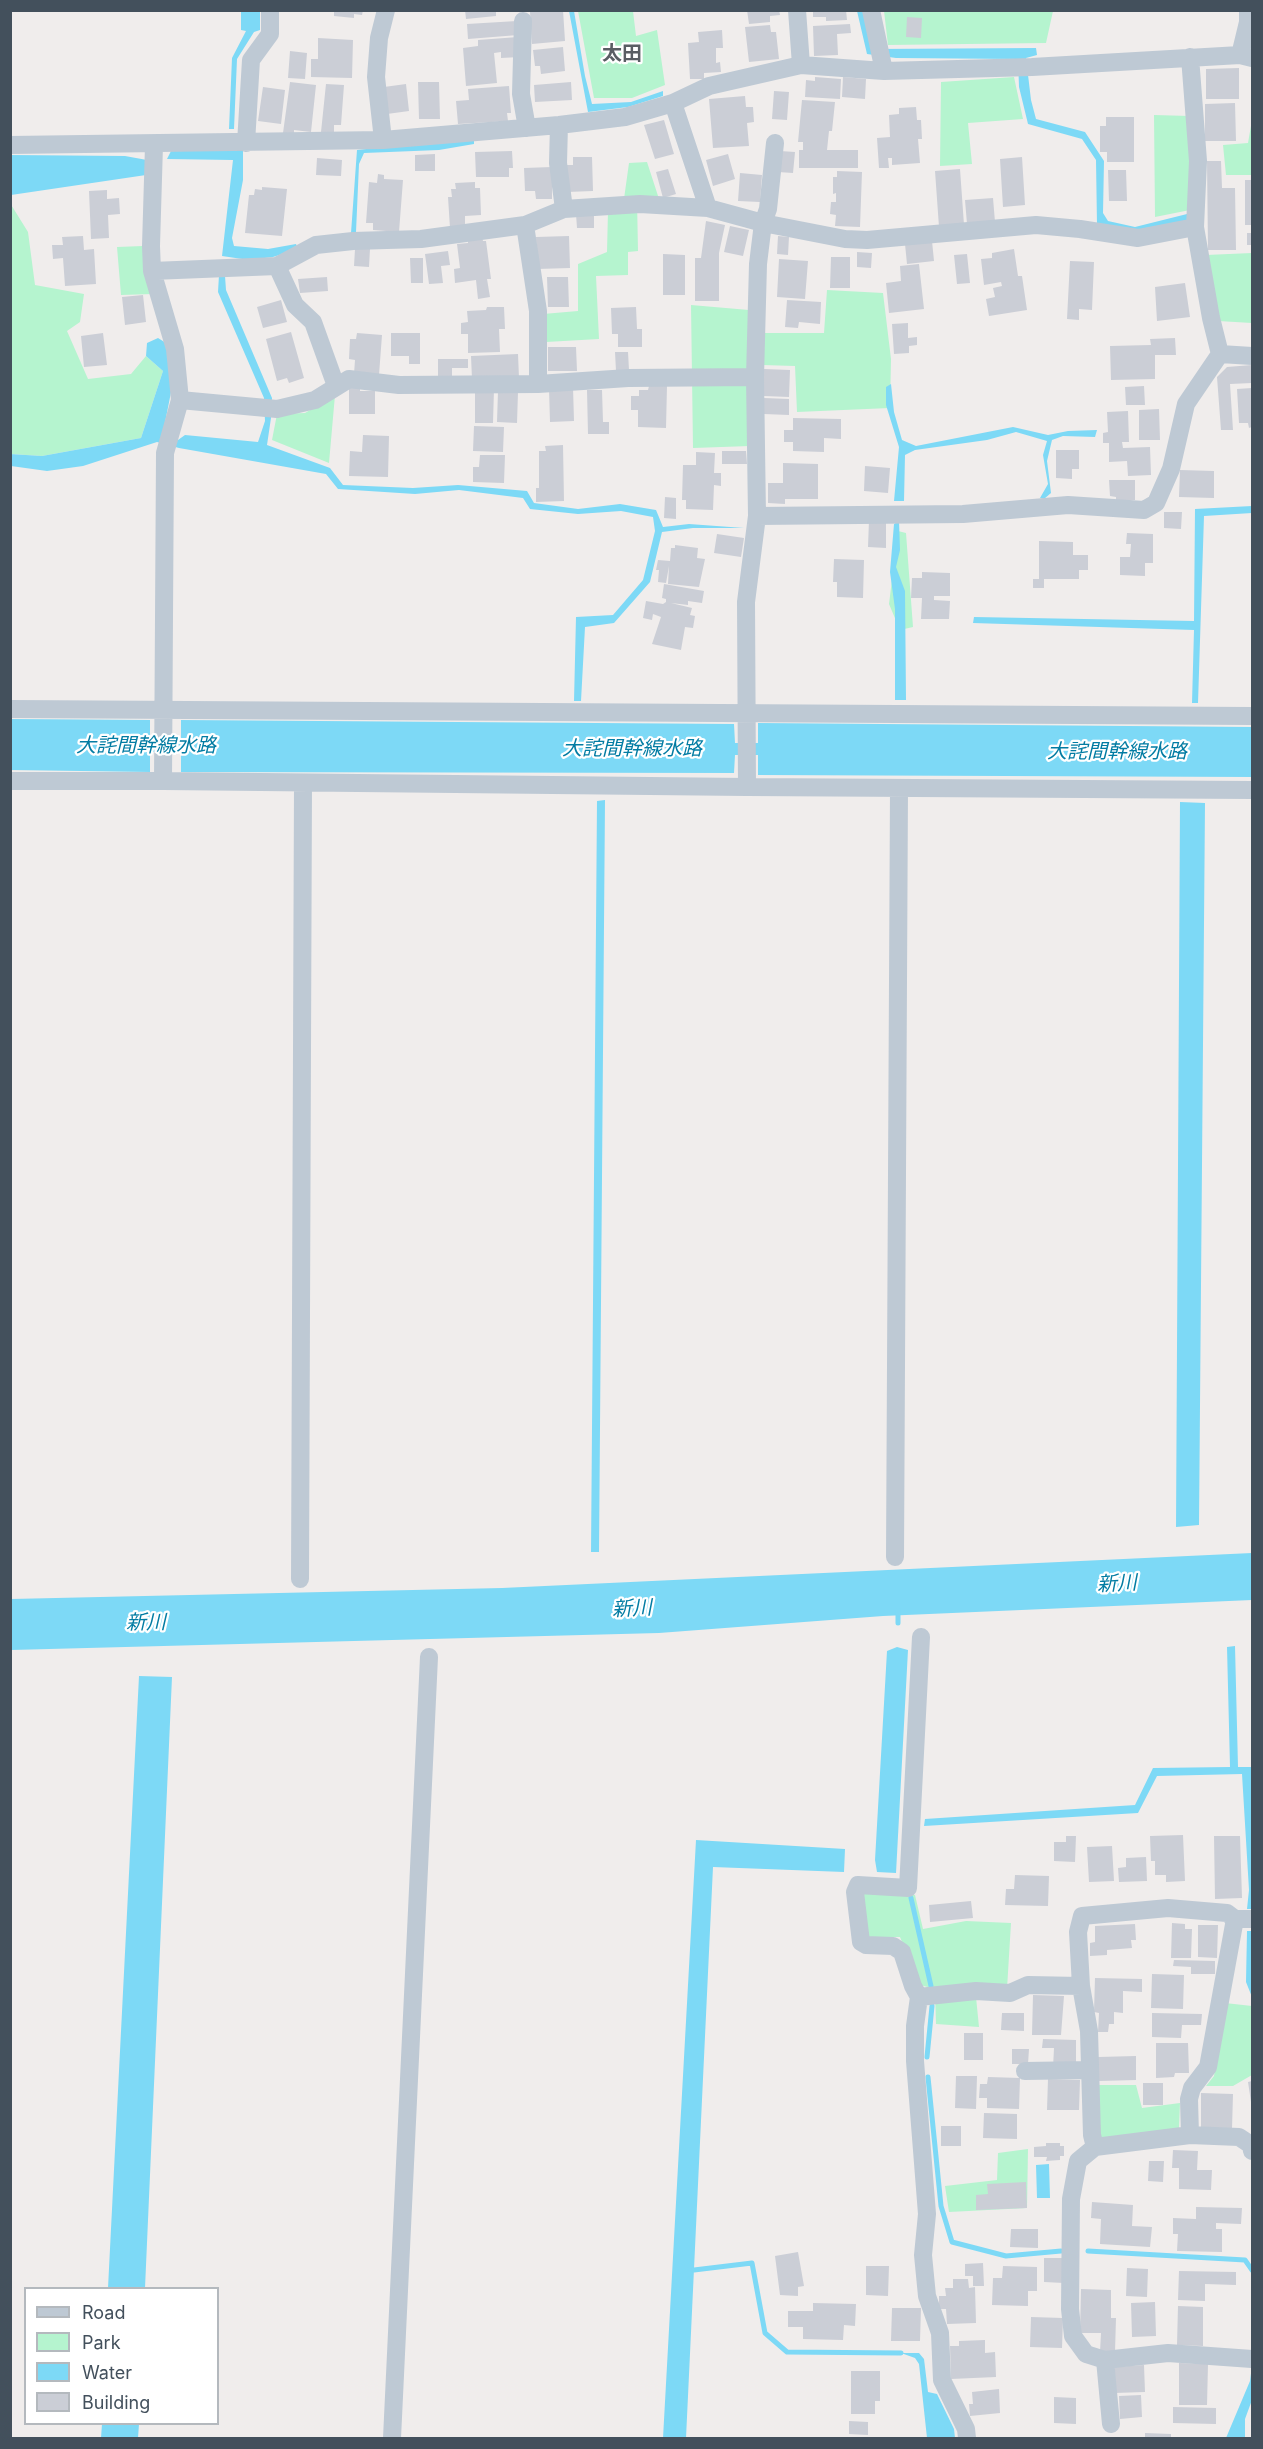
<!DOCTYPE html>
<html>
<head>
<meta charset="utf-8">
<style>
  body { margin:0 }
  #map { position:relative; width:1263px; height:2449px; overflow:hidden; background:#f0edec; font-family:Inter,sans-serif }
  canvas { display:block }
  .frame { position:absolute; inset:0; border:12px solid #43505c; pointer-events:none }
  .legend { position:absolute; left:24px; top:2287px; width:195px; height:138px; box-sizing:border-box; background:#fff; border:2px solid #b4b9be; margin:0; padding:8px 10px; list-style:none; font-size:18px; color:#43505c }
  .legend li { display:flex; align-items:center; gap:12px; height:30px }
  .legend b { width:30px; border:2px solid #b4b9be }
</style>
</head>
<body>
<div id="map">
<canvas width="1263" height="2449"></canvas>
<div class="frame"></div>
<ul class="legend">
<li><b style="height:8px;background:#bec9d4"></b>Road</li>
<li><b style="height:16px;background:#b5f4cf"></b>Park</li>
<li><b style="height:16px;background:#7dd9f6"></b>Water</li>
<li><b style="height:16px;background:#cbced6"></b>Building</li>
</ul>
</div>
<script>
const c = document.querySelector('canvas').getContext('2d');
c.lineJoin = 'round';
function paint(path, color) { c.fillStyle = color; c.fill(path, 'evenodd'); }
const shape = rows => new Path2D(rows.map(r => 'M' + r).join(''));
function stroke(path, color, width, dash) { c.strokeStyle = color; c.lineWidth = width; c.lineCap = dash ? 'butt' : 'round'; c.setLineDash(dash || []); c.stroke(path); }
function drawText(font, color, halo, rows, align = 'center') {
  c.font = font + ' Inter,"Noto Sans JP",sans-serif'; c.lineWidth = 4.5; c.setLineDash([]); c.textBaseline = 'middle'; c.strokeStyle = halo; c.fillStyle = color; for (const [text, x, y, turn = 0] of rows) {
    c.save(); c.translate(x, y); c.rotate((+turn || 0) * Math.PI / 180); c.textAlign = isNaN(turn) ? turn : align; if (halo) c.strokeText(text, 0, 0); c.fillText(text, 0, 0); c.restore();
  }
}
const green = shape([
  [578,11,633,11,636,36,657,30,665,85,632,98,594,98],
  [884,11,1053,11,1046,43,888,45],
  [1014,77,1023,119,968,123,972,164,940,166,941,82],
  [1154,115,1190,116,1190,210,1155,217],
  [1252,120,1252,175,1226,175,1223,145,1248,143],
  [647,162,660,202,637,199,638,251,628,252,628,275,596,276,599,339,546,342,543,314,578,311,578,264,607,252,608,211,623,206,629,163],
  [10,203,28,232,35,285,84,294,80,322,67,331,88,379,131,374,146,356,163,371,141,438,42,456,11,454],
  [143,246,153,294,121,295,117,247],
  [1252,253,1252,323,1218,321,1206,255],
  [827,290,883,293,891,359,890,408,797,412,795,366,762,365,762,333,824,333],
  [691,305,749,310,750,446,693,448],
  [335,395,329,463,272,440,277,414,305,413],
  [898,531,906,533,913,627,900,630,889,604],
  [862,1893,915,1895,923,1929,966,1921,1011,1923,1007,1989,975,1987,979,2027,936,2024,935,1989,920,1985,900,1937,866,1937],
  [1225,2003,1252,2006,1252,2075,1233,2086,1206,2086,1214,2076],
  [1096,2085,1136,2085,1142,2108,1180,2103,1179,2128,1100,2139],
  [1028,2149,1027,2208,949,2212,945,2186,997,2180,998,2153]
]);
const water = shape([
  [241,11,260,11,260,30,254,32,237,59,234,129,229,129,232,58,246,31,241,30],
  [569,11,574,11,585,76,592,104,631,102,663,91,663,96,628,107,588,112],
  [857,11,864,11,873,49,1036,48,1037,55,1026,58,1031,100,1036,119,1085,132,1104,161,1103,213,1108,221,1135,227,1187,214,1188,221,1134,231,1097,225,1096,160,1082,139,1028,124,1019,87,1018,59,896,58,867,54],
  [474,137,474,144,439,150,364,153,359,164,356,232,351,233,357,150],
  [243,150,243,180,232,238,234,246,268,249,296,244,298,249,273,257,249,260,222,256,233,160,167,159,171,151],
  [10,155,125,156,147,160,146,175,11,195],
  [219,275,225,276,226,290,272,398,271,418,267,445,330,468,343,485,413,488,458,485,527,491,534,503,578,509,620,504,656,510,663,527,689,524,744,528,693,528,662,532,650,582,614,623,585,627,581,701,574,701,576,617,613,615,643,580,655,531,653,517,621,511,578,514,530,509,523,498,459,490,415,494,338,489,326,474,179,448,157,442,83,466,47,471,11,466,10,454,42,456,141,438,163,371,146,356,147,343,158,338,166,343,173,382,163,433,178,440,185,435,258,442,265,421,264,398,218,292],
  [891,384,894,412,902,440,916,446,1013,427,1048,435,1068,431,1097,430,1095,437,1063,436,1052,440,1047,461,1051,493,1044,499,1040,498,1048,484,1043,455,1047,441,1016,432,987,440,915,450,905,455,904,501,894,501,899,447,886,405,886,387],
  [1252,506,1252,513,1204,516,1198,703,1192,703,1194,630,973,623,974,617,1194,621,1195,509],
  [899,521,900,550,896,567,905,591,906,700,895,700,895,609,890,572,894,524],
  [11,719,150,720,150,741,181,741,181,720,734,724,735,743,758,743,758,723,1252,727,1252,777,758,775,758,755,735,755,734,773,181,772,181,752,150,752,150,772,11,770],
  [605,800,599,1552,591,1552,597,801],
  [1180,802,1205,803,1199,1525,1176,1527],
  [1252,1553,1252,1600,883,1616,659,1633,11,1650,11,1599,502,1588],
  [1235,1646,1238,1767,1252,1767,1252,1909,1247,1909,1249,1890,1242,1774,1157,1776,1138,1813,924,1826,925,1819,1135,1805,1153,1768,1230,1767,1227,1647],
  [897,1647,908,1650,896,1873,877,1872,875,1860,887,1651],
  [139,1676,172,1677,145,2288,108,2288],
  [696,1840,845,1849,844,1872,713,1867,686,2438,663,2438],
  [1247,1931,1252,1931,1252,1997,1246,1982],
  [1049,2164,1050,2198,1037,2198,1036,2165],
  [901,2353,919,2353,924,2359,928,2392,937,2394,954,2429,955,2438,927,2438,919,2364,915,2358],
  [1252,2366,1252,2400,1245,2419,1245,2438,1226,2438,1250,2381],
  [102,2424,139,2424,138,2438,101,2438]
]);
const stream = shape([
  [898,1623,898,1610],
  [911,1898,931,1986],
  [927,2057,932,2006],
  [928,2077,941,2206,952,2242,1006,2256,1061,2251],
  [1088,2251,1245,2260,1252,2270],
  [694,2270,752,2263,765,2333,787,2352,901,2353]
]);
const building = shape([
  [334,10,363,10,362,15,354,14,354,18,334,16],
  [465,10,496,10,496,16,466,19],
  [563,10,565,41,532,44,530,12],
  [747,10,779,10,780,15,770,16,770,22,749,24],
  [813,10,846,10,847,20,826,21,826,17,813,17],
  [907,17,922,18,921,38,906,37],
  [517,21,518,35,468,39,467,24],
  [850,24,851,33,837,34,838,55,814,56,813,26],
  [770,25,771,32,776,32,779,59,749,62,745,27],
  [722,30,723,48,716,48,716,63,720,62,721,72,704,73,704,79,690,79,688,43,699,42,698,32],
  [518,37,520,57,501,58,501,52,494,53,497,83,466,86,463,48,478,46,478,40],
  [318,38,353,40,352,78,311,77,311,59,318,59],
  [563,47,565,71,541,74,540,66,535,66,533,50],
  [290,51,307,53,305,79,288,78],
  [1239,68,1239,99,1206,99,1206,69],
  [815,77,841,79,840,99,805,97,806,80,815,81],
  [843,77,866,79,865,99,842,97],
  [290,82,316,85,311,132,294,130,294,134,283,133],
  [418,82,439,82,440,119,419,119],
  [571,82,572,100,535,102,534,85],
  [326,84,344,85,341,125,334,125,334,132,321,132],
  [406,84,409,111,387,114,384,87],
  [509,86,511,113,507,113,508,121,458,124,456,101,469,100,468,89],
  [263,87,285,90,281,124,258,121],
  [774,91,789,92,787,120,772,119],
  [745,96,746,107,753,107,754,122,747,123,749,146,713,148,709,99],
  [802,100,835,102,832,131,829,131,827,150,858,150,858,168,799,168,799,150,803,150,803,142,798,142],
  [1235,103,1236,141,1205,141,1205,104],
  [916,107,917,120,921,120,922,139,918,139,920,163,892,165,892,158,888,158,889,168,879,168,877,138,890,137,889,115,899,114,899,108],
  [1106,117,1134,117,1134,162,1107,162,1107,152,1100,152,1100,126,1106,126],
  [664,120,674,154,655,159,644,125],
  [512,151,513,168,509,168,509,177,476,177,475,152],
  [780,151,795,152,793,173,778,172],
  [435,154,435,171,415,171,415,155],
  [728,154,735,179,713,186,706,160],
  [573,157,592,157,593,191,567,192,566,165,573,165],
  [1022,157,1025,205,1003,207,1000,159],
  [317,158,342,160,341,176,316,175],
  [1207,161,1221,161,1222,188,1235,188,1236,250,1208,250],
  [552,167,552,199,536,199,535,191,525,191,524,168],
  [668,169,676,194,663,198,656,172],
  [960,169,964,225,939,227,935,171],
  [1108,170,1126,170,1127,201,1109,201],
  [837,171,862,172,860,227,835,226,836,215,830,214,831,202,836,202,836,193,833,194,833,177,837,177],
  [740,173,762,175,760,202,738,201],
  [378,174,384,175,384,179,403,180,399,232,373,230,373,223,366,223,369,182,377,183],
  [1245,180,1252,180,1252,225,1245,225],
  [475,182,475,188,480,188,481,215,465,216,465,227,450,228,448,197,452,197,451,189,456,189,455,183],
  [262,187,287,189,282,236,245,233,249,195,254,195,255,189,262,190],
  [107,190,107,199,119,198,120,214,108,215,109,238,91,239,89,191],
  [993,198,995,222,967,224,965,200],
  [594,213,594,228,577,228,576,214],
  [706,221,725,225,719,253,719,301,695,301,695,258,701,258],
  [730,226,749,230,743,256,724,252],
  [1247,233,1252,233,1252,245,1247,245],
  [83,236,84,250,94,249,96,284,65,286,63,258,53,259,52,245,63,245,62,237],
  [569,236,570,268,537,269,536,237],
  [778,236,789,237,788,255,777,254],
  [482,237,483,241,486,241,491,279,487,279,490,297,478,299,476,280,455,283,454,269,460,268,457,244,468,243,468,239],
  [932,241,934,261,907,264,905,244],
  [355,249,370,249,369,267,354,266],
  [1014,249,1018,276,1022,276,1027,310,989,316,986,299,995,297,993,288,1002,286,1001,282,984,285,981,259,992,258,992,253],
  [448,251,450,265,441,266,443,283,429,284,425,254],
  [857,252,872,253,871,268,857,267],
  [663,254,685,255,685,295,663,295],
  [967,254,970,283,957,284,954,255],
  [831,257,850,257,850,288,830,288],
  [410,258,423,258,423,283,411,283],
  [779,259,808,261,805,299,777,297],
  [1070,261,1094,262,1092,310,1079,309,1079,320,1067,319],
  [919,264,924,309,889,313,886,283,901,281,900,266],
  [327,277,328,291,300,293,298,279],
  [547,277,568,277,569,307,548,307],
  [1185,283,1190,317,1157,321,1155,287],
  [143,295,146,322,125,325,122,297],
  [281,300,287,322,263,328,257,307],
  [787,300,821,302,820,324,799,322,798,328,785,327],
  [487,307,504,307,505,329,499,329,500,352,468,353,468,334,461,334,461,323,468,322,467,311,486,310],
  [636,307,637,329,642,329,642,347,618,347,618,334,612,334,611,308],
  [908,323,908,338,917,337,917,345,909,346,909,353,894,354,892,324],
  [291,332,304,378,289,383,287,378,277,381,266,339],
  [103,333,107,365,84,367,81,336],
  [357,333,382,335,379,375,354,374,355,360,349,359,350,339,356,339],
  [391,333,420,333,420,364,409,364,409,356,391,356],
  [1175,338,1176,355,1155,355,1155,379,1111,380,1110,346,1151,345,1150,339],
  [548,347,576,347,577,371,548,371],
  [615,352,628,352,629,370,616,371],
  [518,354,519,378,472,379,471,356],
  [438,359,468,359,468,368,452,368,452,379,438,379],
  [1252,365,1252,383,1230,384,1233,430,1221,430,1217,377,1227,367],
  [764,369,790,370,789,397,764,396],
  [349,386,360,386,360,391,375,391,375,414,349,414],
  [649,386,667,386,666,428,638,427,638,410,631,410,631,396,639,396,639,390,648,390],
  [1144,386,1145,405,1126,405,1125,387],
  [573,387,574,421,550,422,549,388],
  [1252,388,1252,427,1249,428,1248,423,1239,423,1237,389],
  [475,389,494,389,493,423,475,423],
  [587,390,602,390,603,422,609,422,609,434,588,434],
  [498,391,518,392,517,423,497,422],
  [764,398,789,399,789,415,764,414],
  [1159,409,1160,440,1139,440,1139,410],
  [1128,411,1129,442,1122,442,1123,448,1150,447,1151,475,1128,476,1127,461,1109,462,1109,443,1103,443,1103,433,1108,432,1107,412],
  [793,418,841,419,841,439,824,438,824,452,793,451,793,442,784,442,784,430,793,430],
  [474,426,504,427,503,452,473,451],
  [363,435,389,436,388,477,349,476,350,451,362,452],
  [563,445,564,501,536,502,536,488,539,488,539,451,546,451,545,446],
  [1056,450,1079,450,1079,469,1072,469,1072,479,1056,478],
  [722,451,746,451,747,464,722,464],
  [696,452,715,453,714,473,721,473,721,486,714,485,713,510,686,509,686,500,682,500,683,465,696,465],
  [480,455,505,455,504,483,473,482,473,467,479,467],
  [783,463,818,464,818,499,785,499,785,504,768,503,768,483,783,483],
  [865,466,890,468,888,493,864,491],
  [1180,470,1214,471,1214,498,1179,497],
  [1109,480,1135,480,1135,500,1116,501,1116,497,1110,496],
  [665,497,676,498,676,519,664,518],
  [1164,512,1182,512,1181,529,1164,528],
  [869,520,886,521,886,548,868,547],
  [1127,533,1153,534,1153,563,1145,563,1145,576,1120,575,1120,557,1130,557,1131,544,1126,544],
  [717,534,744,538,741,557,714,553],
  [1039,541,1073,542,1073,555,1088,555,1088,570,1079,570,1079,579,1044,579,1044,588,1033,588,1033,579,1039,579],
  [675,545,698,548,697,558,705,559,699,587,668,584,669,566,666,583,658,582,659,570,656,570,658,560,670,561,671,548,675,548],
  [834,559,864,560,863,598,837,597,837,582,833,582],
  [922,572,950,573,950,596,934,596,934,600,950,601,949,619,921,619,922,598,911,598,912,578,922,578],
  [664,584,704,591,702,603,688,601,688,605,671,603,692,608,690,615,695,616,693,628,685,627,681,650,652,644,661,617,653,614,652,620,643,618,646,601,663,604,666,602,666,599,662,598],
  [1183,1835,1185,1881,1166,1882,1166,1875,1155,1875,1155,1861,1151,1861,1150,1836],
  [1066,1836,1076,1836,1075,1862,1054,1861,1054,1842,1066,1842],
  [1214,1836,1240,1836,1242,1898,1215,1899],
  [1112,1846,1114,1881,1089,1882,1087,1847],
  [1146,1857,1147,1881,1119,1882,1118,1868,1126,1867,1126,1858],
  [1015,1875,1049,1876,1048,1906,1005,1905,1006,1889,1014,1889],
  [971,1901,973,1918,930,1922,929,1905],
  [1172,1923,1185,1924,1185,1929,1192,1929,1191,1958,1171,1958],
  [1135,1924,1136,1940,1131,1940,1132,1948,1107,1950,1107,1955,1090,1956,1090,1943,1095,1942,1095,1926],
  [1198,1925,1218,1925,1217,1958,1198,1957],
  [1174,1960,1215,1961,1215,1974,1191,1974,1191,1967,1173,1966],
  [1152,1974,1184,1975,1183,2009,1151,2008],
  [1095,1978,1142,1979,1142,1992,1123,1991,1123,2013,1114,2012,1114,2024,1109,2024,1108,2032,1098,2032,1099,2013,1094,2012],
  [1033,1995,1064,1996,1061,2035,1032,2035],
  [1002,2013,1024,2013,1024,2031,1001,2030],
  [1152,2013,1202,2014,1201,2025,1182,2025,1181,2038,1152,2037],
  [964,2033,983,2033,983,2060,964,2060],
  [1043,2039,1076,2040,1076,2069,1053,2068,1054,2048,1042,2048],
  [1156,2043,1188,2043,1189,2073,1175,2073,1174,2077,1156,2078],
  [1012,2049,1029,2049,1028,2064,1012,2064],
  [1136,2056,1136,2080,1099,2081,1098,2057],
  [956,2076,977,2076,976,2109,955,2108],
  [988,2077,1020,2078,1019,2109,987,2108,987,2098,979,2098,980,2084,987,2084],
  [1048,2079,1080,2080,1079,2110,1047,2110],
  [1252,2081,1252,2102,1251,2102,1248,2082],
  [1143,2083,1163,2083,1163,2105,1143,2105],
  [1201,2093,1233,2094,1232,2129,1201,2128],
  [984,2113,1017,2114,1017,2139,983,2138],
  [941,2126,961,2126,961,2146,941,2146],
  [1046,2143,1060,2143,1060,2146,1064,2146,1064,2156,1060,2156,1060,2160,1046,2161,1047,2157,1034,2157,1034,2147,1046,2146],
  [1173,2150,1198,2151,1197,2170,1212,2170,1211,2190,1179,2189,1179,2168,1172,2168],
  [1149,2161,1164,2161,1163,2182,1148,2181],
  [1026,2182,1027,2208,976,2210,976,2195,988,2194,987,2184],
  [1092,2202,1133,2205,1132,2226,1152,2227,1150,2247,1100,2244,1101,2219,1091,2218],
  [1196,2207,1242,2208,1241,2224,1216,2223,1216,2229,1222,2229,1222,2252,1177,2251,1178,2234,1173,2234,1173,2218,1196,2219],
  [1011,2229,1038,2229,1038,2248,1010,2247],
  [798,2252,804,2286,798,2287,798,2296,780,2295,775,2256],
  [1044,2258,1065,2258,1064,2283,1044,2282],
  [983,2263,984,2286,973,2286,973,2276,965,2276,965,2264],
  [866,2266,889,2266,888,2296,866,2295],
  [1003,2266,1037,2267,1037,2291,1028,2291,1028,2306,992,2305,993,2278,1002,2278],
  [1127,2268,1148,2269,1147,2297,1126,2296],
  [1179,2271,1236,2272,1236,2285,1205,2284,1205,2301,1178,2300],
  [953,2279,968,2279,969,2288,975,2287,976,2323,947,2324,946,2309,939,2309,939,2296,946,2296,945,2288,953,2288],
  [1081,2289,1111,2290,1111,2318,1116,2318,1115,2352,1100,2352,1101,2333,1080,2333],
  [1155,2302,1156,2336,1132,2337,1131,2303],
  [813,2303,856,2304,855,2326,844,2325,843,2340,803,2339,803,2327,788,2327,788,2311,813,2311],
  [1178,2306,1203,2307,1203,2346,1177,2345],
  [892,2308,921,2308,920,2341,891,2341],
  [1031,2317,1063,2318,1062,2348,1030,2347],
  [985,2340,985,2353,995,2352,996,2377,951,2379,950,2346,959,2346,959,2341],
  [1179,2363,1208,2364,1207,2405,1179,2405],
  [1144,2365,1145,2392,1114,2393,1113,2367],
  [851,2371,880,2371,880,2401,875,2401,875,2414,851,2414],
  [999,2389,1000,2413,970,2416,969,2404,973,2404,972,2392],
  [1141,2395,1142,2417,1120,2419,1119,2396],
  [1054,2397,1076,2398,1076,2424,1054,2423],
  [1173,2407,1216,2408,1216,2424,1173,2423],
  [849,2421,868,2422,868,2435,849,2434],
  [1145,2433,1171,2434,1171,2438,1145,2438]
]);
const minor = shape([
  [797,10,801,65],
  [871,10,884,71],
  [523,21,521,94,527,128],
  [1240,55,1248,22,1248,10],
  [673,103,708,208,763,223,845,239,867,240,1036,225,1080,229,1138,238,1195,227],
  [559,125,558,163,564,209],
  [383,140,376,77,379,38,386,10],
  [246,143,251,60,270,34,270,10],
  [775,143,768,209,763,223,758,264,755,377,757,516,746,602,747,787,1252,790],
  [10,145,383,140,559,125,625,117,673,103,709,86,801,65,884,71,1032,67,1240,55,1252,58],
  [154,145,151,246,152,271,175,349,180,400,165,453,163,781,747,787],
  [525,225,538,311,538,384],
  [277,266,295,305,313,322,336,386],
  [152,271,277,266,316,245,353,241,421,239,525,225,564,209,640,204,708,208],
  [1220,354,1252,356],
  [180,400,277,409,315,400,349,379,399,385,538,384,628,378,755,377],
  [757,516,963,514,1068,505,1144,510,1156,503,1171,469,1186,404,1220,354,1211,318,1195,227,1198,161,1190,57],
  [10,709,1252,716],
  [10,781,163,781],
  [895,1557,899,789],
  [300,1579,303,784],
  [921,1637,908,1888,858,1885,855,1892,861,1942,866,1945,893,1946,902,1952,913,1986,919,1997,915,2026,915,2061,927,2214,923,2255,927,2296,940,2333,942,2380,966,2429,967,2438],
  [919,1997,976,1991,1010,1993,1028,1985,1081,1986],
  [1025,2071,1089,2070],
  [1190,2135,1189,2099,1192,2088,1208,2067,1235,1919],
  [1095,2147,1092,2135,1089,2031,1081,1986,1078,1932,1082,1916,1168,1908,1227,1913,1235,1919,1252,1919],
  [1105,2360,1168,2353,1252,2359],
  [1111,2424,1105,2360,1086,2354,1073,2336,1070,2309,1071,2199,1078,2161,1095,2147,1190,2135,1239,2137,1251,2145,1252,2151],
  [392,2438,429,1657]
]);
const neighbourhoodNames = [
  ["太田",622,54]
];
const waterNames = [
  ["大詫間幹線水路",146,746],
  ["大詫間幹線水路",632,749],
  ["大詫間幹線水路",1117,752],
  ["新川",1117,1584,-3],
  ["新川",632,1609,-3],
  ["新川",146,1623,-1]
];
paint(green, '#b5f4cf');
paint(water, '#7dd9f6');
stroke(stream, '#7dd9f6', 5);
paint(building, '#cbced6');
stroke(minor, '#bec9d4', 18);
drawText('bold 20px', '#595d63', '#fff', neighbourhoodNames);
drawText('italic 20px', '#027ca3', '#fff', waterNames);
</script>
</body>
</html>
